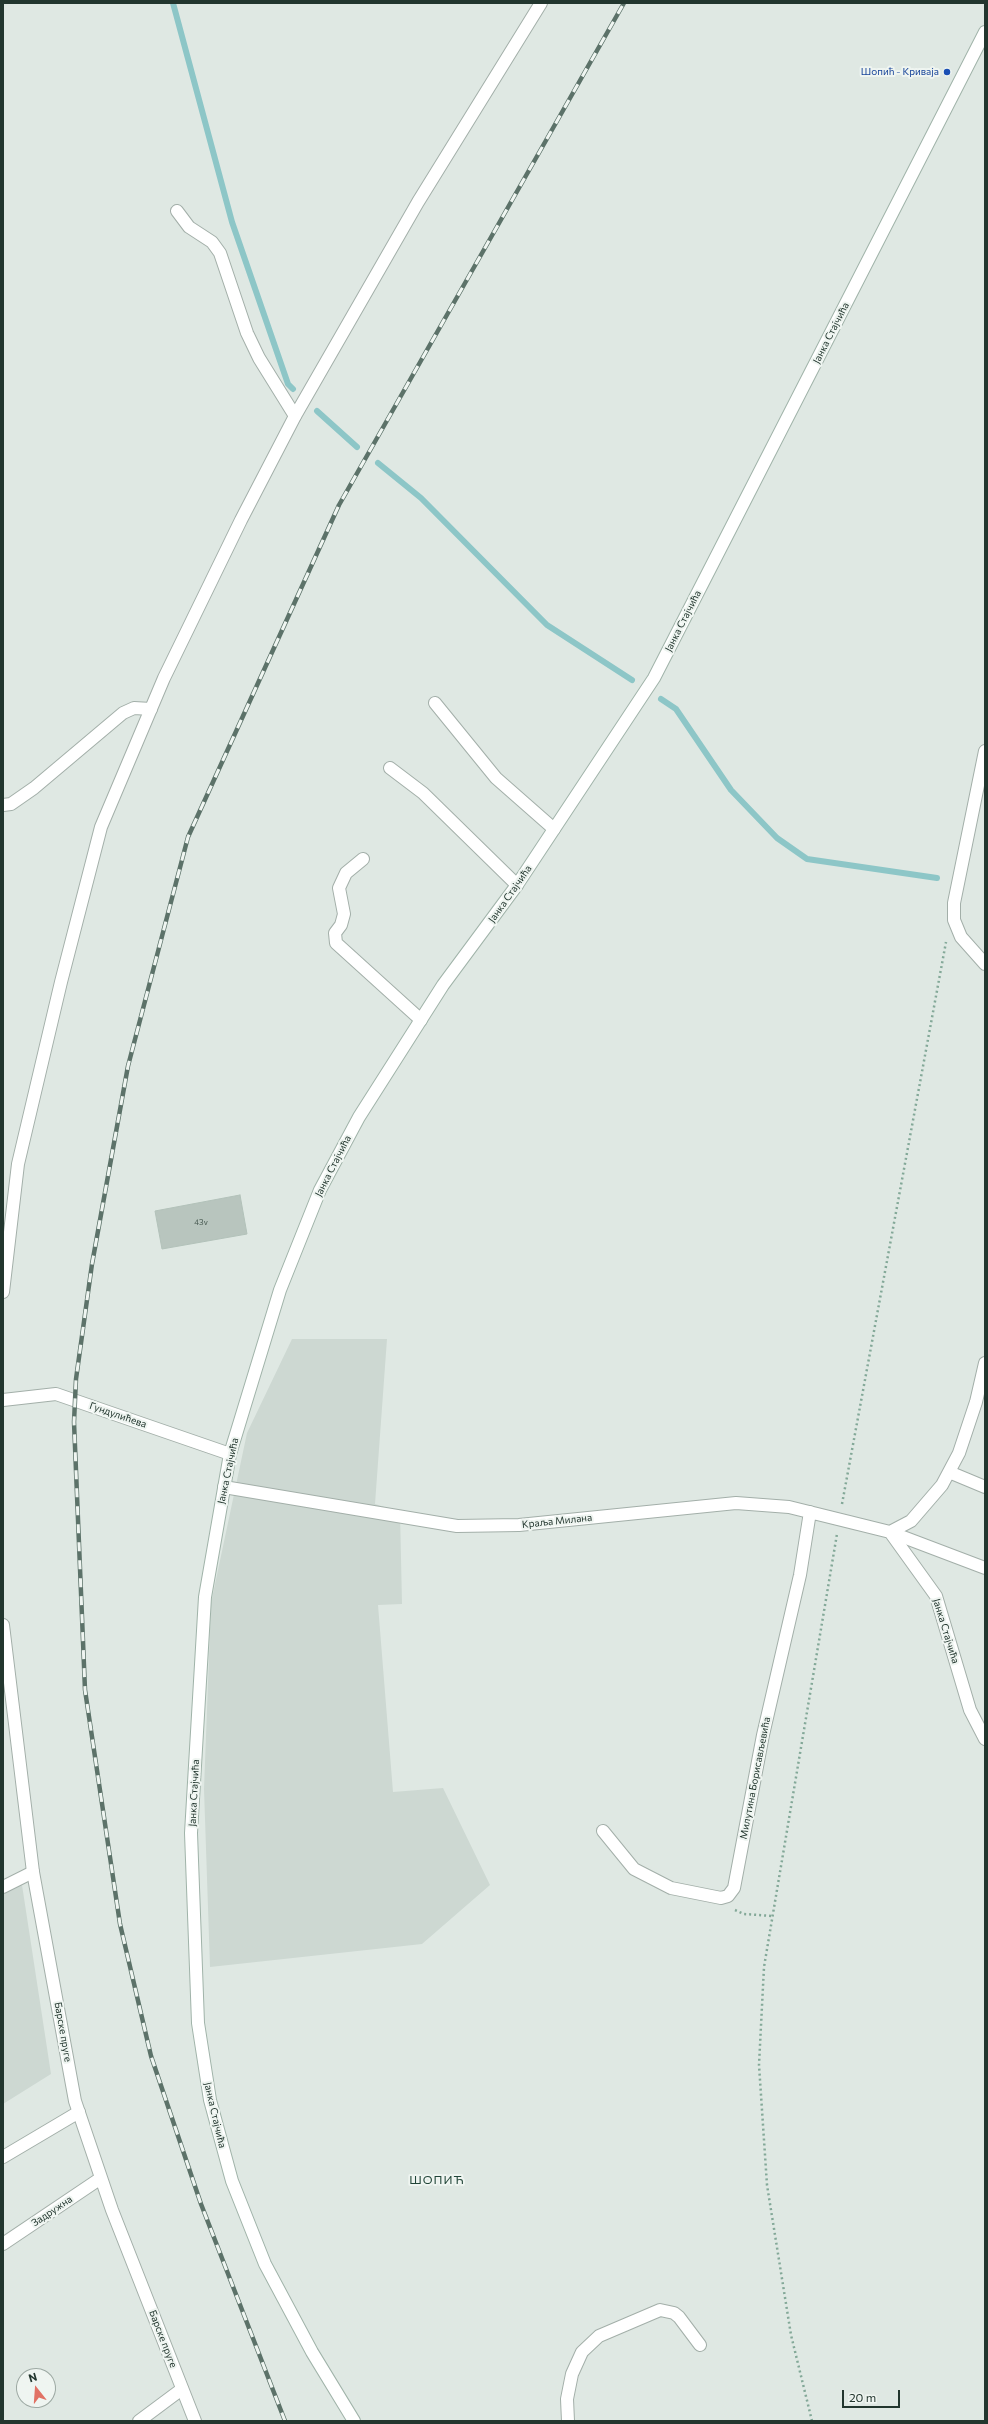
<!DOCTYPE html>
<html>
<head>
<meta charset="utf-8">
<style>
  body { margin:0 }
  #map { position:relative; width:988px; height:2424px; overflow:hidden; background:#dfe8e3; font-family:Commissioner,sans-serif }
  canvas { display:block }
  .frame { position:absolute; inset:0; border:4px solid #22362e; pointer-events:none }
  .north { position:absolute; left:16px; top:2368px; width:40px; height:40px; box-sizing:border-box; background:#eff5f1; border:1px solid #9da9a3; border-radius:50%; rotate:343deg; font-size:11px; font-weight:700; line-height:16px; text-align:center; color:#22362e }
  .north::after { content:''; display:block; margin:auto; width:14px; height:18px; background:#e17265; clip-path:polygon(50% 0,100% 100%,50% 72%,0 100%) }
  .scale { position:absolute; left:842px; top:2390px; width:58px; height:18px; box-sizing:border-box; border:2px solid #22362e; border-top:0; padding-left:5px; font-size:12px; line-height:14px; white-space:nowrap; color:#22362e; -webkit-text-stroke:3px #eff5f1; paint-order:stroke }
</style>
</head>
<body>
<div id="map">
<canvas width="988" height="2424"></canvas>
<div class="frame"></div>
<div class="north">N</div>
<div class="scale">20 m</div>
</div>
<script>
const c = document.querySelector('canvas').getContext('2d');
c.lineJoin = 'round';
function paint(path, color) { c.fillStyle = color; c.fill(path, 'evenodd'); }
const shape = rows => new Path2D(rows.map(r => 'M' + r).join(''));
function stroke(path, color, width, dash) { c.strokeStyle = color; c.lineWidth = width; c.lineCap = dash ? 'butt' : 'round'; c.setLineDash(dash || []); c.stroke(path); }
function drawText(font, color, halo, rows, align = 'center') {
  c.font = font + ' Commissioner,sans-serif'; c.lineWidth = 4; c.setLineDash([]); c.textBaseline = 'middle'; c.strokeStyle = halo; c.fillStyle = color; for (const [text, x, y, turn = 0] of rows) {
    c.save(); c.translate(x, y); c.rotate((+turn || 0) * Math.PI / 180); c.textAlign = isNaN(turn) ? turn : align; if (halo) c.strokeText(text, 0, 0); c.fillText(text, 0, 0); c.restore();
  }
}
const built = shape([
  [292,1339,387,1339,375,1504,400,1512,402,1604,378,1605,393,1792,443,1788,490,1885,422,1944,210,1967,204,1789,211,1603,247,1433],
  [22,1885,51,2074,3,2104,3,1892]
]);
const stream = shape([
  [173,3,232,222,288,384,293,389],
  [317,411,357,447],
  [378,463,421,498,547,625,632,680],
  [661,699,676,709,731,790,777,838,807,859,937,878]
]);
const building = shape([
  [240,1195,247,1234,162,1249,155,1211,240,1195]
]);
const path = shape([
  [842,1504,946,942],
  [735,1910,744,1914,772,1916],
  [812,2421,791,2335,767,2185,759,2065,764,1967,837,1534]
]);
const lane = shape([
  [177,211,189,227,212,242,220,253,247,333,259,358,295,416],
  [435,703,496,778,554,829],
  [390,768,423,793,517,885],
  [3,805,11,804,34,788,123,713,134,708,151,709],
  [363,859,346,873,339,888,344,914,341,925,335,933,336,943,421,1020],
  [890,1532,985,1568],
  [3,1887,33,1872],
  [3,2157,79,2112],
  [139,2421,182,2389],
  [568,2421,567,2399,572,2374,582,2352,599,2336,660,2310,674,2313,679,2317,700,2345]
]);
const street = shape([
  [985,751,954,903,954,920,961,937,985,964],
  [3,1292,18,1164,61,982,101,827,164,678,241,520,295,416,418,202,541,3],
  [3,1400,56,1394,230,1454],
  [949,1472,985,1487],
  [224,1487,457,1526,519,1525,736,1503,789,1507,890,1532],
  [890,1532,936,1596,970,1710,985,1739],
  [890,1532,911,1521,942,1485,959,1453,976,1402,985,1363],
  [3,1625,33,1872,75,2101,112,2210,195,2421],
  [603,1831,634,1869,671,1888,721,1898,728,1896,734,1888,763,1735,800,1575,810,1512],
  [3,2244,101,2178]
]);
const secondary = shape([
  [354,2421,312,2352,265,2264,232,2181,210,2100,198,2023,191,1833,205,1597,230,1454,280,1290,320,1190,359,1117,443,985,517,885,654,678,985,32]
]);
const rail = shape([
  [285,2421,201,2204,151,2056,120,1924,85,1690,74,1422,76,1379,92,1264,128,1066,188,837,339,505,624,3]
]);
const markers = [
  [947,72,4,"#1a4fb4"]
];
const numberNames = [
  ["43v",201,1222]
];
const transitNames = [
  ["Шопић - Криваја",939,72]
];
const streetNames = [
  ["Јанка Стајчића",831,333,-63],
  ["Јанка Стајчића",683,621,-63],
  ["Јанка Стајчића",510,894,-55],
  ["Јанка Стајчића",333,1166,-63],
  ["Гундулићева",118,1415,19],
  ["Јанка Стајчића",228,1471,-78],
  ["Краља Милана",557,1521,-6],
  ["Јанка Стајчића",946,1631,73],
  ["Милутина Борисављевића",755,1778,-79],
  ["Јанка Стајчића",194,1793,-87],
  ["Барске пруге",63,2032,80],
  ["Јанка Стајчића",215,2115,77],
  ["Задружна",52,2211,-34],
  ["Барске пруге",163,2339,69]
];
const quarterNames = [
  ["ШОПИЋ",437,2180]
];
paint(built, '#cdd8d2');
stroke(stream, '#8dc6c7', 6);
paint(building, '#b8c5be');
stroke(building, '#b2c1b9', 1);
stroke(lane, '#a3afa9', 14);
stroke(street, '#a3afa9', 14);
stroke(secondary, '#a0b3a9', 14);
stroke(path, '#83a898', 2.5, [2, 3]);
stroke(lane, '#fff', 12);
stroke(street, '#fff', 12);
stroke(secondary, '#fff', 12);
stroke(rail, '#5c7269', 4.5);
stroke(rail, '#eff5f1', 3, [9]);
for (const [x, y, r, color] of markers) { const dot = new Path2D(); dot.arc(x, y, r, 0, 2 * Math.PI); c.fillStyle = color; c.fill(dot); stroke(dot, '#eff5f1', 1.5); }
drawText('8px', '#485a52', null, numberNames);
drawText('10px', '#164399', '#eff5f1', transitNames, 'right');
drawText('10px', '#22362e', '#eff5f1', streetNames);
c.letterSpacing = '1px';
drawText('12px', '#214538', '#eff5f1', quarterNames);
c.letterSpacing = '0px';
</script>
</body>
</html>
